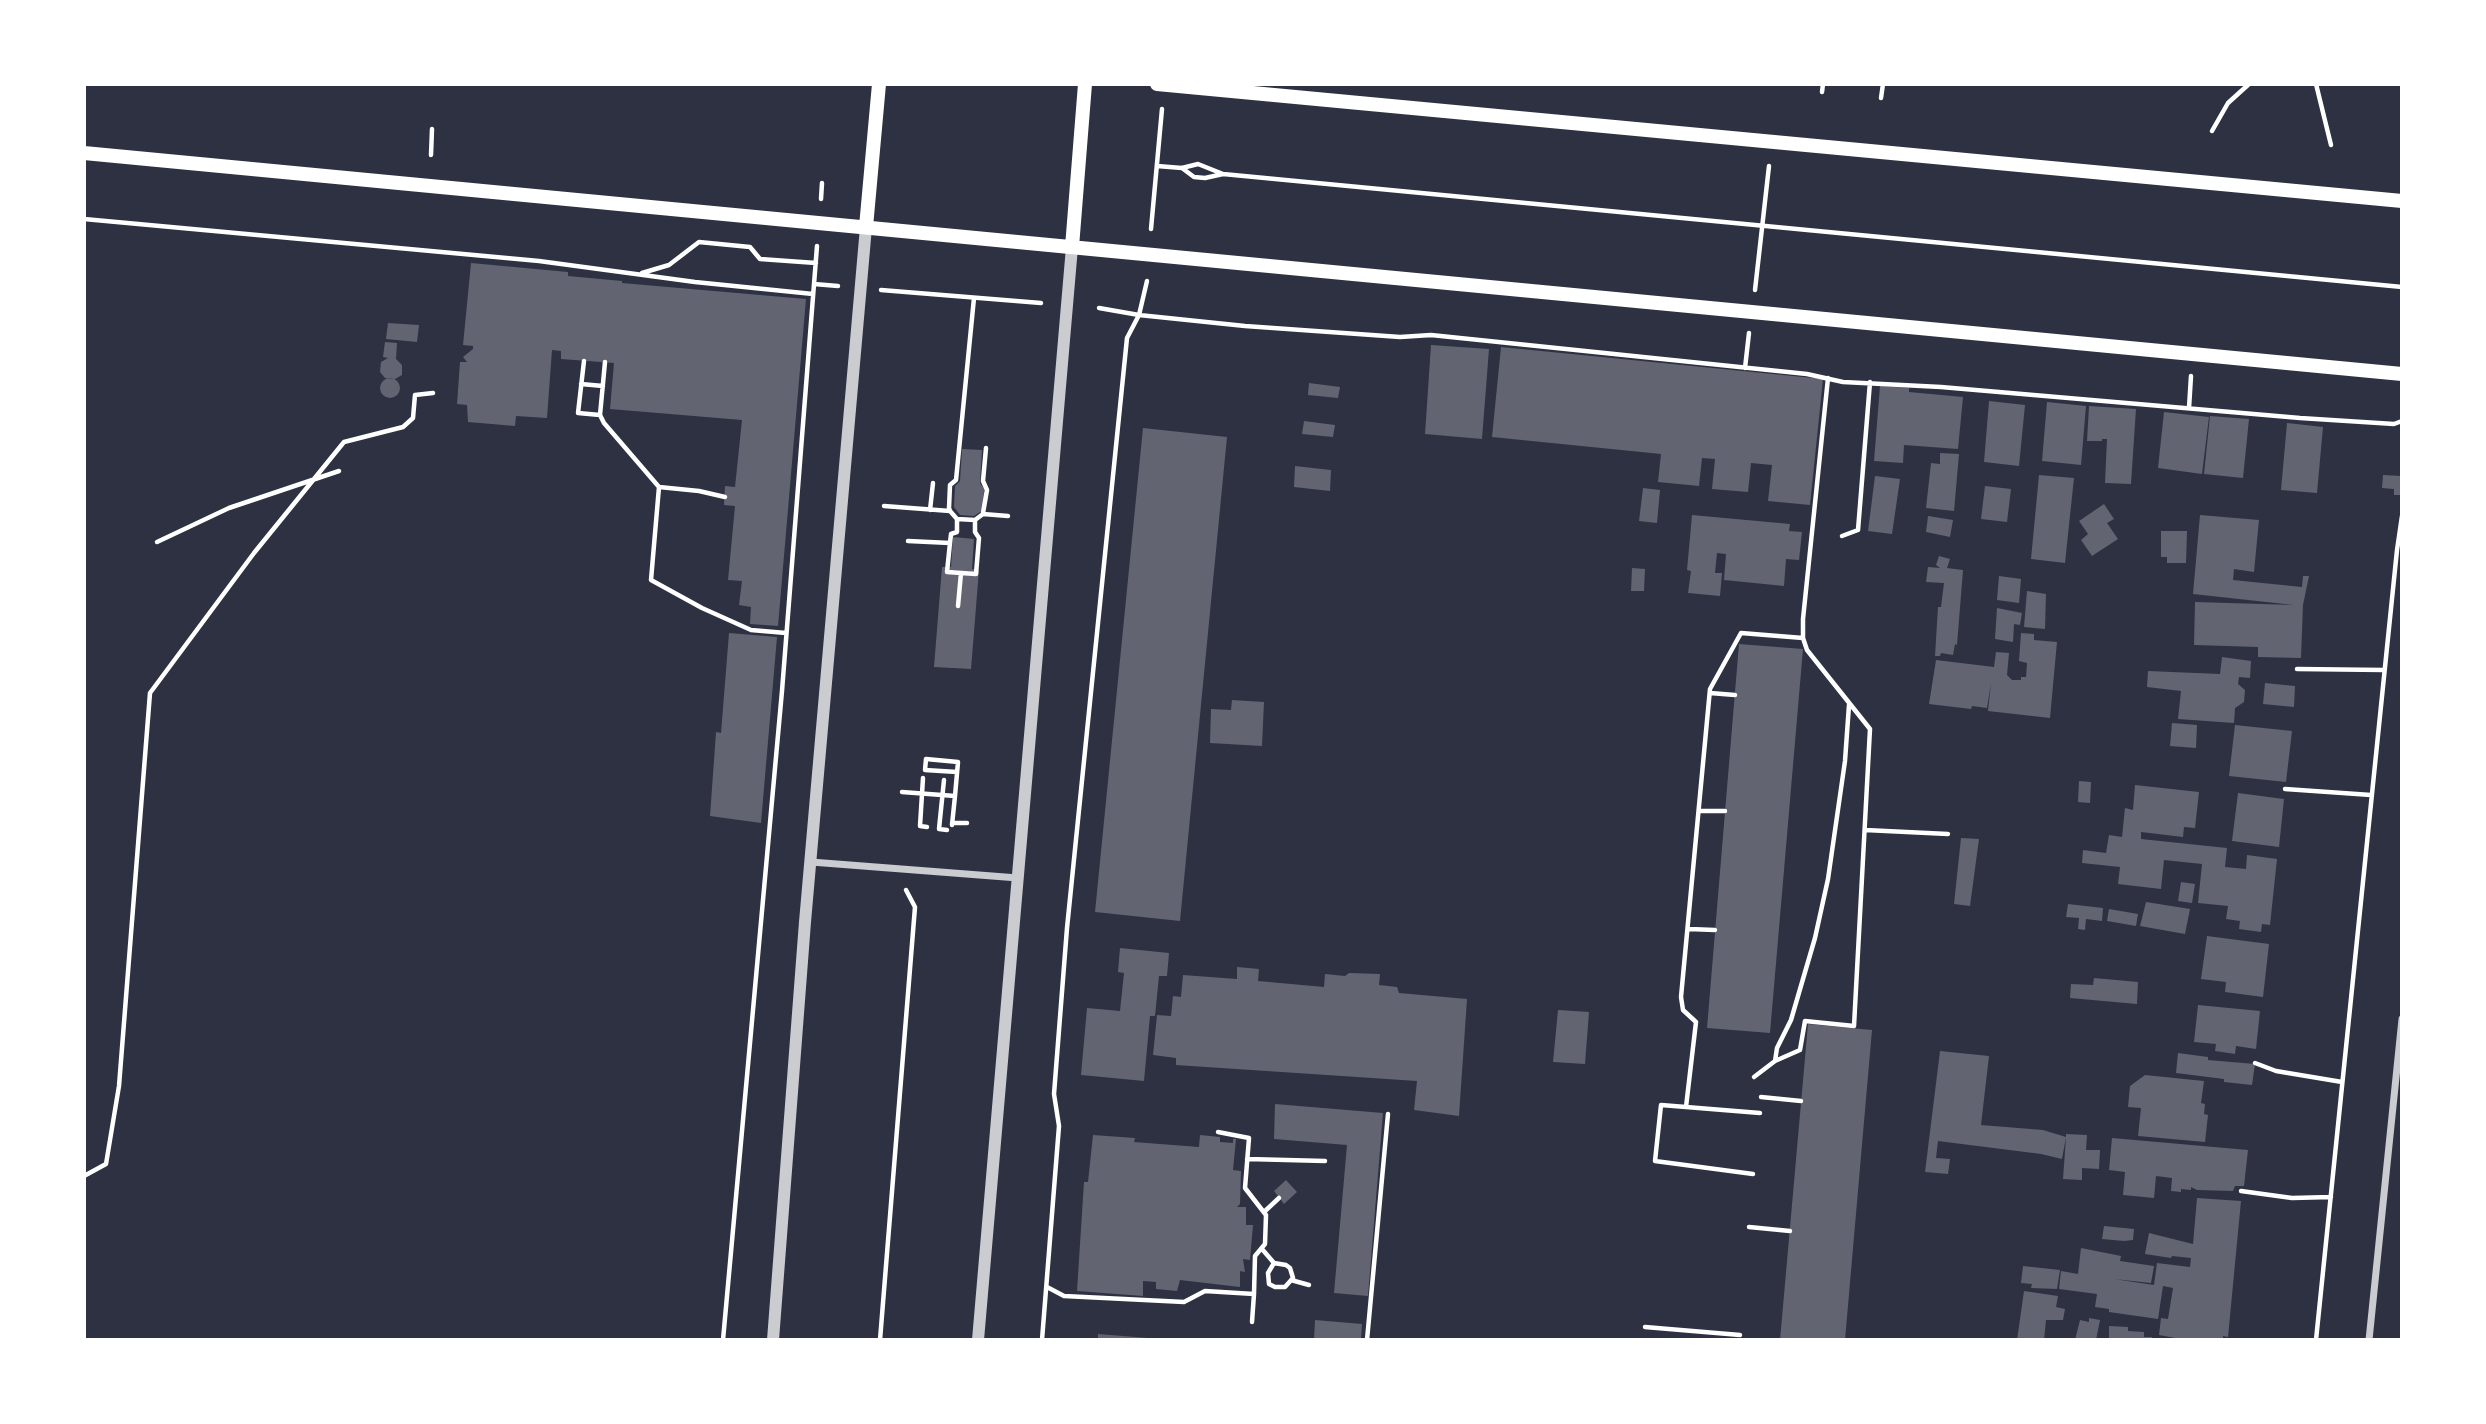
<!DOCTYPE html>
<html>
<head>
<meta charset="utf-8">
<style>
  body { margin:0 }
  #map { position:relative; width:2486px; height:1424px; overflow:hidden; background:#2d3142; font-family:"Noto Sans",sans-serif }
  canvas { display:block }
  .frame { position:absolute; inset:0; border:86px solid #fff; pointer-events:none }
</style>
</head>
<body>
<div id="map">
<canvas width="2486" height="1424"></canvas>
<div class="frame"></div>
</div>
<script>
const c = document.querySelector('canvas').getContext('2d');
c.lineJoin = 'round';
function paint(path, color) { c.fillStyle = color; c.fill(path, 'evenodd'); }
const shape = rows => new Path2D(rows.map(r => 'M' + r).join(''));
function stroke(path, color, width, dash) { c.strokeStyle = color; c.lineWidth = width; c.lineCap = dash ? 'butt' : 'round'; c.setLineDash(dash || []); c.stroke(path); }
const building = shape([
  [471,263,568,272,568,276,622,281,622,283,806,299,778,626,750,624,751,607,739,605,742,581,728,580,735,506,724,505,725,486,735,487,742,420,610,409,614,363,561,359,561,351,552,350,547,418,516,416,515,426,468,422,467,405,457,404,460,362,467,362,463,357,473,349,473,346,463,345],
  [388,323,419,325,417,342,386,339],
  [385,342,397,343,396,359,402,365,402,375,395,379,385,378,380,372,381,362,388,358,383,357],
  [1431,345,1489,349,1482,439,1425,434],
  [1501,347,1823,379,1810,505,1768,501,1772,465,1751,463,1748,492,1712,489,1715,459,1702,458,1699,486,1658,482,1661,454,1492,437],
  '380 388a10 10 0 1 1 20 0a10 10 0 1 1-20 0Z',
  [1309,383,1340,387,1338,398,1308,395],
  [1880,386,1909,388,1909,392,1963,397,1958,449,1904,445,1903,463,1874,461],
  [1989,401,2025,405,2019,466,1984,462],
  [2047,402,2086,406,2081,465,2042,461],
  [2089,406,2136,409,2131,484,2105,483,2107,439,2102,439,2102,441,2087,441],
  [2164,412,2209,417,2202,474,2158,468],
  [2210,416,2249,419,2243,478,2204,474],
  [1304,421,1335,425,1333,437,1302,434],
  [2287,423,2323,427,2317,493,2281,490],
  [1143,428,1227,437,1180,921,1095,912],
  [962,449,982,450,980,483,984,489,983,510,974,516,960,515,954,507,955,486,960,481],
  [1940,453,1959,454,1954,511,1926,508,1931,463,1940,464],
  [1295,466,1331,470,1330,491,1294,487],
  [2039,475,2074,478,2065,563,2031,559],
  [2383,475,2402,476,2402,495,2394,495,2394,489,2382,488],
  [1875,476,1900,479,1892,534,1868,531],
  [1985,486,2011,489,2007,522,1981,519],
  [1643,488,1660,490,1657,523,1639,521],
  [2104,504,2114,519,2107,523,2118,539,2092,556,2081,540,2088,534,2079,521],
  [1692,515,1790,524,1789,531,1802,532,1799,560,1786,559,1784,586,1724,580,1726,554,1717,553,1715,573,1722,573,1720,596,1688,593,1691,571,1687,570],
  [2200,515,2259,520,2254,572,2234,569,2233,580,2302,587,2303,576,2309,576,2303,605,2301,658,2258,657,2258,647,2194,645,2195,602,2294,605,2193,594],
  [1928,516,1953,520,1950,537,1926,532],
  [2161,531,2187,531,2186,563,2167,563,2167,557,2161,557],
  [953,537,974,539,972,569,979,570,971,669,934,667,942,567,951,567],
  [1939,556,1950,559,1947,568,1963,570,1957,645,1955,644,1953,655,1941,653,1940,656,1935,656,1938,607,1941,607,1944,583,1926,582,1928,567,1940,568,1936,565],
  [1632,568,1645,569,1644,591,1631,591],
  [1999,576,2021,579,2019,603,1997,600],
  [2027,591,2046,594,2045,629,2024,627],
  [1997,608,2022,613,2020,625,2014,624,2013,642,1995,639],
  [729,633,777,637,761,823,710,816,716,732,721,733],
  [2021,633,2034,634,2034,640,2057,642,2050,718,1988,711,1991,683,1987,708,1972,706,1971,709,1929,704,1936,660,1994,667,1996,652,2009,653,2007,675,2012,680,2021,680,2021,677,2026,677,2027,663,2019,661],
  [1739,644,1803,649,1770,1033,1707,1028],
  [2222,657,2251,661,2250,678,2239,677,2238,684,2245,690,2244,702,2235,708,2234,723,2178,719,2181,691,2147,687,2148,671,2220,674],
  [2265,683,2295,686,2294,707,2263,704],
  [1232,700,1264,702,1262,746,1210,743,1211,709,1231,710],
  [2172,723,2197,725,2196,748,2170,746],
  [2235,725,2292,731,2286,782,2229,776],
  [2079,781,2091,782,2090,803,2078,802],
  [2135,785,2199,792,2195,828,2184,827,2183,837,2141,832,2141,839,2227,848,2225,867,2246,869,2247,855,2277,859,2270,925,2262,924,2261,932,2239,929,2240,921,2226,919,2228,906,2198,903,2202,864,2164,860,2161,889,2118,884,2120,867,2082,863,2083,850,2106,853,2109,835,2122,837,2125,808,2133,810],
  [2238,793,2284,799,2279,847,2232,841],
  [1961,838,1979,839,1970,906,1954,904],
  [2181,882,2195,884,2192,903,2178,901],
  [2146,902,2190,909,2185,934,2140,926],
  [2068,904,2103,908,2102,921,2086,919,2085,930,2078,929,2079,918,2066,917],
  [2109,909,2138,914,2136,926,2107,921],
  [2207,936,2269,944,2263,997,2225,992,2226,982,2201,979],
  [1120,948,1169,953,1167,976,1159,976,1155,1016,1150,1016,1144,1081,1081,1075,1087,1008,1120,1011,1124,973,1118,972],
  [1237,967,1259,969,1258,981,1324,987,1325,974,1345,976,1349,973,1380,974,1379,985,1397,987,1399,993,1467,999,1459,1116,1414,1110,1417,1081,1176,1065,1176,1058,1153,1055,1157,1015,1171,1016,1173,996,1181,997,1183,975,1237,979],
  [2094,978,2138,982,2137,1004,2070,998,2071,984,2093,985],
  [2198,1005,2260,1011,2256,1049,2236,1046,2235,1054,2215,1051,2216,1044,2194,1042],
  [1558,1010,1589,1012,1585,1064,1553,1062],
  [1808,1024,1872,1030,1845,1340,1780,1340],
  [1940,1051,1989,1056,1981,1125,2043,1130,2066,1137,2066,1134,2087,1135,2086,1150,2100,1150,2099,1169,2082,1168,2082,1180,2063,1179,2066,1137,2062,1159,2041,1154,1938,1141,1936,1158,1950,1159,1948,1174,1925,1172],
  [2178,1053,2208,1057,2208,1060,2255,1064,2252,1085,2224,1082,2224,1079,2176,1073],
  [2145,1075,2204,1081,2201,1103,2205,1104,2204,1114,2208,1115,2205,1142,2138,1136,2141,1108,2128,1107,2130,1086],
  [1275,1104,1383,1113,1368,1296,1334,1293,1347,1145,1274,1139],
  [1093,1135,1135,1138,1134,1142,1199,1147,1200,1135,1220,1137,1220,1142,1233,1143,1233,1139,1236,1139,1233,1170,1241,1171,1240,1204,1237,1207,1246,1207,1246,1225,1253,1225,1250,1260,1243,1259,1245,1272,1240,1271,1240,1287,1180,1280,1177,1291,1156,1289,1156,1282,1143,1281,1143,1296,1077,1291,1084,1182,1088,1182],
  [2112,1138,2248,1150,2244,1186,2235,1186,2233,1191,2197,1190,2191,1187,2191,1190,2181,1189,2181,1192,2171,1191,2172,1178,2156,1176,2154,1198,2123,1195,2125,1172,2109,1170],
  [1286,1180,1297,1192,1284,1204,1274,1191],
  [2197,1198,2241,1201,2228,1337,2223,1336,2223,1340,2186,1340,2159,1335,2161,1318,2168,1319,2173,1288,2163,1286,2158,1319,2109,1312,2109,1309,2095,1307,2097,1294,2059,1289,2061,1271,2078,1274,2081,1248,2121,1256,2120,1261,2154,1266,2151,1283,2114,1279,2154,1285,2157,1263,2190,1267,2191,1258,2172,1256,2171,1258,2145,1254,2149,1233,2193,1244],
  [2104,1226,2134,1229,2133,1240,2124,1241,2102,1239],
  [2023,1266,2060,1270,2057,1289,2031,1288,2032,1284,2021,1283],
  [2024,1291,2058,1296,2056,1307,2065,1309,2063,1320,2046,1320,2044,1340,2017,1340],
  [2089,1318,2100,1320,2096,1340,2075,1340,2080,1320,2089,1322],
  [1315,1320,1362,1324,1361,1340,1314,1340],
  [2109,1326,2128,1327,2128,1331,2144,1332,2144,1337,2152,1337,2152,1340,2109,1340],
  [1098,1334,1148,1338,1147,1340,1098,1340]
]);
const path = shape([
  [2316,84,2331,145],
  [1822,92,1823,84],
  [1881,98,1883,84],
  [2212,131,2228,103,2249,84],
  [431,155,432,129],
  [1157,166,1182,168,1198,164,1223,174,2402,287],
  [1182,168,1194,177,1205,178,1223,174],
  [821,199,822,183],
  [84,219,539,261,695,282,813,294],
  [1151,229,1162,109],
  [642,273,669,265,699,242,750,247,760,259,816,263],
  [814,284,838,286],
  [881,290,1041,303],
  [1755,290,1769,166],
  [1099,308,1139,315,1147,281],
  [584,361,578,413,600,415,604,423,659,487,651,580,702,608,751,630,786,633],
  [1745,368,1749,333],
  [581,384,603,386],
  [2189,408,2191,376],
  [600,415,605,362],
  [659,487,699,491,725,497],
  [884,506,950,511,957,519,975,520,983,514,1008,516],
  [930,510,933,483],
  [950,511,949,508,950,485,956,480,974,298],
  [983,513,987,490,983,481,986,448],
  [1842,536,1858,530,1870,382],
  [908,541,950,543,951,534,957,532,957,519],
  [157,542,229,508,339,471],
  [950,543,947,572,976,574,979,538,975,532,975,520],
  [958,606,961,573],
  [2297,669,2384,670],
  [1710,693,1735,695],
  [923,778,920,826,927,827],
  [944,780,939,829,947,830],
  [2285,789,2371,795],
  [902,792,955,796,958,762,926,759,925,770,957,772],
  [1699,811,1725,811],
  [952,823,967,823],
  [952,825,955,796],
  [1865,830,1948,834],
  [1689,929,1715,930],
  [1775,1061,1777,1048,1791,1020,1815,938,1828,879,1845,761,1849,705],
  [2255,1063,2276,1071,2342,1082],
  [1754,1077,1775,1061,1800,1050,1805,1021,1854,1026,1870,729,1807,650,1803,638,1803,619,1828,378],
  [1761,1097,1801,1101],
  [1686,1107,1661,1105,1655,1161,1753,1174],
  [1760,1113,1686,1107,1696,1022,1683,1010,1681,997,1710,689,1741,633,1803,638],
  [1218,1132,1249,1138,1245,1188,1266,1215,1265,1244,1255,1256,1254,1294],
  [1247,1159,1325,1161],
  [84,1176,106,1164,119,1086,150,693,254,553,344,442,403,427,413,418,415,395,433,393],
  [2241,1191,2292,1198,2331,1197],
  [1264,1212,1279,1198],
  [1749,1227,1790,1231],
  [1262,1249,1274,1263,1286,1265,1290,1268,1293,1278,1285,1287,1275,1287,1269,1284,1268,1273,1274,1263],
  [1291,1280,1309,1285],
  [1047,1287,1064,1296,1184,1302,1205,1291,1254,1294,1252,1322],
  [1645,1327,1740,1335],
  [723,1340,782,691,817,246],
  [880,1340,915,907,906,890],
  [1042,1340,1059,1126,1054,1094,1067,928,1127,338,1139,315,1245,326,1400,337,1431,335,1807,374,1843,382,1941,387,2300,418,2394,424,2402,421],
  [1367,1340,1388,1114],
  [2316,1340,2397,550,2402,516]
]);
const minor = shape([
  [811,862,1018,878],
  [2369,1340,2402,1019]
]);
const tertiary = shape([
  [773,1340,805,922,866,227],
  [978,1340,1072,247]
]);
const secondary = shape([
  [1157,84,2402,201],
  [84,153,2402,374],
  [866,227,879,84],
  [1072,247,1085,84]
]);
paint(building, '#626471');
stroke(path, '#fff', 4.5);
stroke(minor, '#caccd0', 7);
stroke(tertiary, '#caccd0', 12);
stroke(secondary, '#fff', 14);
</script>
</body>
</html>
